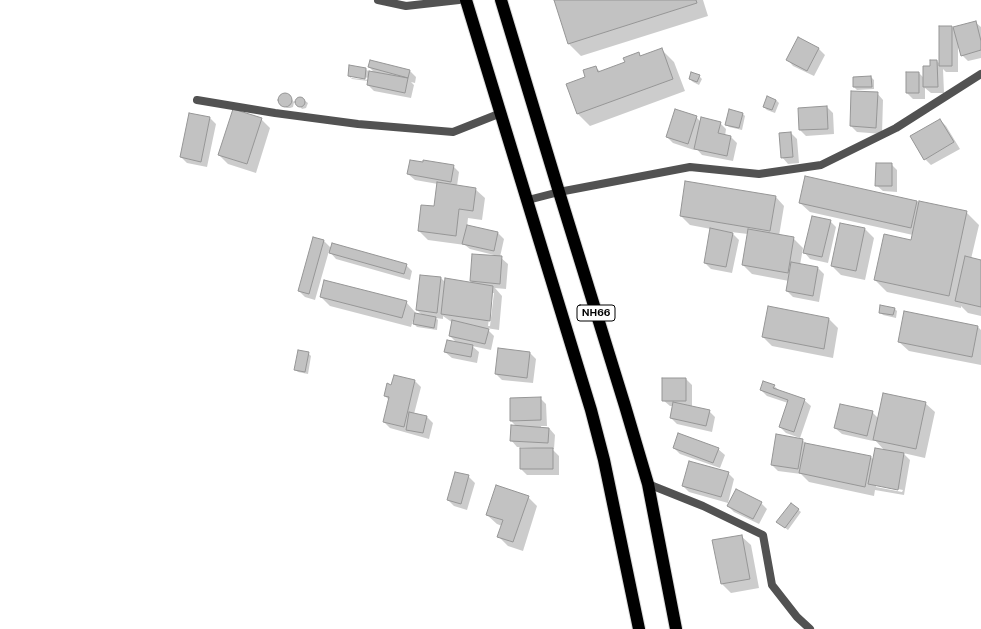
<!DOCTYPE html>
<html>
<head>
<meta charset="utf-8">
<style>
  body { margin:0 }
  canvas { display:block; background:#fff }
</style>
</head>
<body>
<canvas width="981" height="629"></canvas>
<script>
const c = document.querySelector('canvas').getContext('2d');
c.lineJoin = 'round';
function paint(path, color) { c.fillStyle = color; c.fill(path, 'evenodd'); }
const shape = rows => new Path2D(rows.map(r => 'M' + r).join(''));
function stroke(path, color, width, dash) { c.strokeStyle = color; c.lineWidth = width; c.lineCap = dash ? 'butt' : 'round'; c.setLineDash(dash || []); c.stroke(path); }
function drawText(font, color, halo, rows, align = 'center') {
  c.font = font + ' "Public Sans",sans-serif'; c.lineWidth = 4; c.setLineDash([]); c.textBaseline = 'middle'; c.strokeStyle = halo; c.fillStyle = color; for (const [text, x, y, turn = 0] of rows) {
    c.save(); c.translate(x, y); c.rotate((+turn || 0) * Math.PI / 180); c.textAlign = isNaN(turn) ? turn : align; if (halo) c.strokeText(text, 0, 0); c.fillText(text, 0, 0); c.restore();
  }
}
const shadow = shape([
  [555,0,703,0,708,16,581,56,569,44],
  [975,22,981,27,981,58,968,61,962,55,958,43,958,72,946,72,943,69,944,93,931,93,925,88,925,99,913,99,907,93,919,73,924,78,931,67,931,61,937,61,940,64,952,27,955,31],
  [799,38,819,49,825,55,814,76,793,66,787,59],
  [662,50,674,62,685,91,590,126,578,114,567,85,587,78,595,67,601,72,626,63,638,54,642,57],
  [371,61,410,71,416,77,415,83,411,82,414,85,411,98,374,91,368,85,368,81,352,79,349,76,366,69,369,72,375,73,369,67],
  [351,76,370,78,370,80,351,78],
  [699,76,702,79,699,85,693,82,690,79],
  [871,77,874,80,874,89,857,90,854,87],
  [852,92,877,93,883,100,882,134,857,132,851,126],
  [287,94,294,102,293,107,290,108,287,108,280,103,280,97,283,95],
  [768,97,776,100,779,103,775,113,767,110,764,107],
  [301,98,308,103,306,108,302,109,296,101,297,99],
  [827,107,833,113,834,134,806,136,800,130],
  [742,113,745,116,742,130,729,127,726,124],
  [696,117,701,122,720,123,726,129,725,136,731,137,737,143,733,161,702,155,695,147,694,150,673,143,667,137],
  [210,118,216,124,207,167,187,163,181,157],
  [261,119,270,128,256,173,228,164,219,155],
  [940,120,946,126,960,149,931,165,925,159],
  [791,133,797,139,799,163,788,164,782,157],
  [891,164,897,170,897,192,883,191,876,185],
  [453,166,459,172,457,186,475,189,485,198,482,220,468,218,467,227,498,233,504,239,500,257,508,264,506,289,495,288,502,296,499,330,486,328,494,336,491,350,472,346,479,352,477,363,452,358,445,352,457,343,450,336,453,323,443,316,443,319,436,318,438,320,437,330,417,327,414,324,416,317,414,317,411,327,330,306,321,297,406,302,415,312,415,314,422,315,417,310,441,278,446,283,474,284,471,281,498,256,470,249,465,245,428,240,419,231,434,207,438,184,415,180,408,174],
  [492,293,494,293,490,326,488,326],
  [806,177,917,201,920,204,966,212,979,225,971,259,981,261,981,316,968,313,961,306,961,308,887,292,875,280,912,241,913,235,810,212,800,203],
  [775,196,784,206,779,236,793,238,803,248,800,265,818,268,824,274,819,302,793,297,787,291,789,281,752,274,743,265,748,234,731,232,739,240,732,273,711,269,705,263,711,229,690,225,681,216],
  [830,221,836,227,828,263,810,259,804,252],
  [865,229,874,238,865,280,841,275,832,266],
  [314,238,324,241,331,248,406,265,412,271,410,280,336,259,329,251,315,300,305,297,299,291],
  [768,307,829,319,838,328,833,358,772,346,763,337],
  [894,308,897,311,896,318,883,315,880,312],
  [978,327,981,330,981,365,909,351,899,342],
  [308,353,311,356,308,374,298,372,295,369],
  [530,353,536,359,533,383,502,380,496,374],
  [686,379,692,385,692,407,709,411,715,417,712,432,677,424,671,418,673,406,670,406,663,400],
  [414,380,421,387,414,414,427,417,433,423,429,439,390,428,384,422,389,400,385,396],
  [774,386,780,391,804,400,811,406,800,438,786,433,780,427,788,403,767,396,761,390],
  [540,398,546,404,547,426,541,426,541,428,549,428,555,435,554,449,552,449,559,456,559,475,527,475,521,469,535,448,517,447,511,440,516,426,511,421],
  [925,403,935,412,925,458,903,453,910,460,904,495,875,490,874,496,809,482,801,474,778,471,772,465,802,440,807,444,871,457,874,460,885,451,874,439,873,441,842,434,835,428,872,412,878,418],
  [876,485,903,490,902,492,876,487],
  [674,448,718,449,725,455,720,468,680,454],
  [728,473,734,479,728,503,689,492,683,486],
  [468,476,475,483,467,510,454,506,448,500],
  [528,497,537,506,523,551,508,546,498,536,502,526,497,524,487,515],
  [761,503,767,509,759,524,734,512,728,506],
  [791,504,801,512,788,530,780,524],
  [741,536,751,545,759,588,731,593,722,584]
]);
const building = shape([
  [554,0,696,0,697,3,568,44,554,0],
  [976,21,981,41,981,50,961,56,953,27,976,21],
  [939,26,952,26,952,66,939,66,939,26],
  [798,37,819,48,807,71,786,60,798,37],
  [662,48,673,79,577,114,566,84,585,77,583,70,596,66,598,72,625,62,623,58,639,52,640,56,662,48],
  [370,60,410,70,408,78,368,67,370,60],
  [930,60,937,60,938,87,923,87,923,66,930,66,930,60],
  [349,65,366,68,365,79,348,76,349,65],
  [369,71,408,78,405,93,367,85,369,71],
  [691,72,700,75,697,82,689,79,691,72],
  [906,72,919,72,919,93,906,93,906,72],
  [871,76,872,87,853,87,853,77,871,76],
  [851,91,878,92,876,128,850,126,851,91],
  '278 100a7 7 0 1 1 14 0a7 7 0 1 1-14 0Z',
  [767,96,776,100,772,110,763,107,767,96],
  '295 102a5 5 0 1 1 10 0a5 5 0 1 1-10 0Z',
  [827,106,828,129,799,130,798,108,827,106],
  [233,109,262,118,247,164,218,155,233,109],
  [675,109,697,116,688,144,666,137,675,109],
  [729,109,743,113,739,128,725,125,729,109],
  [189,113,210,117,201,162,180,157,189,113],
  [701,117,721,122,718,133,731,136,727,156,694,149,701,117],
  [940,119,954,142,924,160,910,136,940,119],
  [791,132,793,157,781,158,779,133,791,132],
  [410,160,423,162,423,160,454,165,451,182,407,174,410,160],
  [876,163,892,163,892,186,875,186,876,163],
  [805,176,917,201,911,228,799,203,805,176],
  [685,181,776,196,770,231,680,216,685,181],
  [437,182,476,188,473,211,459,209,456,236,418,231,421,205,434,206,437,182],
  [919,201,967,211,949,296,874,280,884,234,911,240,919,201],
  [812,216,831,220,822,257,803,253,812,216],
  [840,223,865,228,856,271,831,266,840,223],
  [467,225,498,232,494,251,462,244,467,225],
  [710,228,733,233,726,267,704,263,710,228],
  [748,229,794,237,788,273,742,265,748,229],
  [313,237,324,240,309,294,298,291,313,237],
  [332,243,407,264,404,274,329,253,332,243],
  [472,254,502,256,500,284,470,281,472,254],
  [965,256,981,260,981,307,955,301,965,256],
  [791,262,818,267,813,296,786,291,791,262],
  [420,275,441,277,437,313,416,310,420,275],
  [445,278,493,286,490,321,441,314,445,278],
  [324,280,407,301,402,318,320,297,324,280],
  [880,305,895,308,893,315,879,313,880,305],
  [768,306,829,318,824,349,762,337,768,306],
  [904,311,978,326,972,357,898,342,904,311],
  [415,313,436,317,434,328,413,324,415,313],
  [452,320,489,329,485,344,449,336,452,320],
  [447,340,473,345,471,357,444,352,447,340],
  [498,348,530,352,527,378,495,374,498,348],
  [298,350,309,352,305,372,294,370,298,350],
  [394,375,415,380,404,427,383,422,389,397,384,396,387,383,391,385,394,375],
  [662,378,686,378,686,401,662,401,662,378],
  [763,381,775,385,773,388,805,399,794,432,779,427,788,400,760,390,763,381],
  [883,393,926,402,916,449,873,440,883,393],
  [541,397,541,420,510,421,510,398,541,397],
  [673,402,710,410,706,426,670,418,673,402],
  [840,404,873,411,867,436,834,428,840,404],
  [409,412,427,416,423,433,406,430,409,412],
  [511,425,549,428,548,443,510,441,511,425],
  [678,433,719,448,713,463,673,448,678,433],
  [776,434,803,439,798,469,771,465,776,434],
  [805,443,871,456,865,487,799,473,805,443],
  [520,448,553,448,553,469,520,469,520,448],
  [875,448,904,453,898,490,868,484,875,448],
  [689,461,729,472,721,497,682,486,689,461],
  [455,472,469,475,461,504,447,500,455,472],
  [496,485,529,496,513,542,497,537,503,520,486,515,496,485],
  [736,489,762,502,753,519,727,506,736,489],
  [791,503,799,509,785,528,776,522,791,503],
  [742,535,750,579,721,584,712,540,742,535]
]);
const street = shape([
  [378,0,406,6,459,0],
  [197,100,275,113,358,124,453,132,501,113],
  [528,200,559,192,690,167,759,174,821,165,896,128,981,74],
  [648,484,703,506,763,535,772,585,797,617,810,629]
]);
const highway = shape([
  [466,0,591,410,604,460,639,629],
  [501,0,559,192,625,406,648,484,676,629]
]);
const shields = [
  [596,313,38]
];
const shieldNames = [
  ["NH66",596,313]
];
paint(shadow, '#0003');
paint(building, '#c2c2c2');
stroke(building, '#969696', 1);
stroke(highway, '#dbdbdb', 14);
stroke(street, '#525252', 8);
stroke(highway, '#000', 12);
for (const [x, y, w] of shields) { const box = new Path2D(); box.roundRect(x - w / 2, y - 8, w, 16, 3); c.fillStyle = '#fff'; c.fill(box); stroke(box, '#000', 1); }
drawText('bold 10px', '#000', null, shieldNames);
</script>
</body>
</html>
